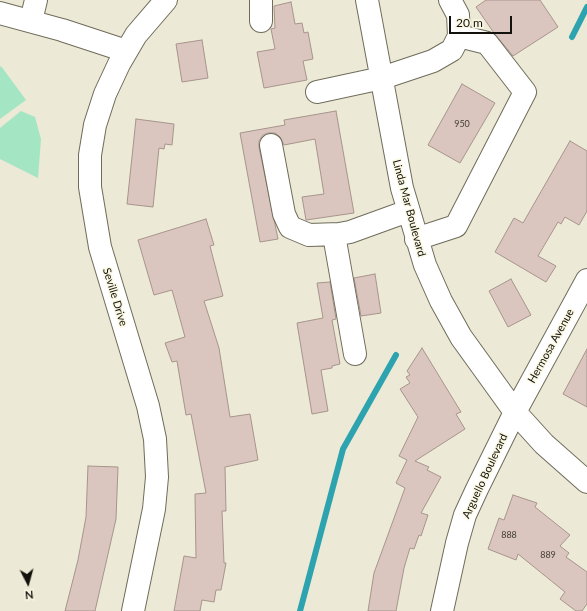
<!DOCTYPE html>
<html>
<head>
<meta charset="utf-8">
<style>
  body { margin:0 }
  #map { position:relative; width:587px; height:611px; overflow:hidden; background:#ece9d6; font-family:Lato,sans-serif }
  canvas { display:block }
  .north { position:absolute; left:8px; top:563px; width:40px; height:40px; -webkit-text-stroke:3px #faf7e3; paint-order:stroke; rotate:174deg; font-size:11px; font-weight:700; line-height:16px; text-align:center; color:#12110b }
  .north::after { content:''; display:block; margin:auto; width:14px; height:18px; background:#12110b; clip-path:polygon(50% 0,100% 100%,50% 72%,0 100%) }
  .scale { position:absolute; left:449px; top:16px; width:63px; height:18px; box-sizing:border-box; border:2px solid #12110b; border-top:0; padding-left:5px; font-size:12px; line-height:14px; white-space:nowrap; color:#12110b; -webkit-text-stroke:3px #faf7e3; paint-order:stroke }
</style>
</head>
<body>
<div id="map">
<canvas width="587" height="611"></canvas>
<div class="north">N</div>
<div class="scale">20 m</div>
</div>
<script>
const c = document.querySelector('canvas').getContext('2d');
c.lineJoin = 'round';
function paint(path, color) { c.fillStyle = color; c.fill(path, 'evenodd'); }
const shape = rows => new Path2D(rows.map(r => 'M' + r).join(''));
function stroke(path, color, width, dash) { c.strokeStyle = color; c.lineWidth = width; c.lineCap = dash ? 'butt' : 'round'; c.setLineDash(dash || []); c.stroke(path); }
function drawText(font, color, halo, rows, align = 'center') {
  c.font = font + ' Lato,sans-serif'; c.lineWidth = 3; c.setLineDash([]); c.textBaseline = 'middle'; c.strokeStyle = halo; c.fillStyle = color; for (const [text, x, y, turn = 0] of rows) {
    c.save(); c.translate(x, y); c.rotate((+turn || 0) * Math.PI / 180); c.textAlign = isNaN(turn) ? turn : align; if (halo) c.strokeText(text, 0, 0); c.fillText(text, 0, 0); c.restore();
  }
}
const green = shape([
  [1,66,26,100,0,119,0,67],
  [21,111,35,117,41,139,38,178,0,159,0,128]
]);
const stream = shape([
  [572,37,587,7],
  [300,611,343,449,396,355]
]);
const building = shape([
  [486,0,540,0,558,27,513,56,494,33,476,7,486,0],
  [291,2,295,24,302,23,304,33,308,32,313,59,303,61,307,80,264,88,257,52,275,49,271,29,275,28,274,6,291,2],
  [202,40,208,78,182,82,176,44,202,40],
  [462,84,495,103,460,163,428,145,462,84],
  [336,111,354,213,306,220,302,197,324,194,315,139,284,145,280,137,275,133,268,133,263,135,259,141,259,147,278,239,260,242,240,133,285,125,284,120,336,111],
  [136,119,174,124,172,145,165,144,164,149,159,148,153,207,127,204,136,119],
  [570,141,587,151,587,211,579,225,565,217,561,224,558,222,538,256,556,266,546,282,495,252,514,218,523,223,570,141],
  [206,219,214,245,210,246,223,296,204,301,219,348,230,417,250,414,258,460,225,467,226,511,222,511,224,563,226,563,221,590,216,590,214,602,202,600,200,611,174,611,184,556,196,558,195,494,206,493,191,414,186,415,177,361,172,362,165,343,185,337,172,290,154,295,138,240,206,219],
  [375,274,381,313,361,316,354,278,375,274],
  [511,279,531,315,508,327,489,291,511,279],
  [330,282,336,319,332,320,340,364,332,366,332,368,321,370,328,411,312,414,297,323,323,318,317,283,330,282],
  [422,348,461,412,456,414,465,429,415,461,429,467,427,470,441,477,421,513,428,515,421,536,419,535,414,549,410,548,404,568,396,611,368,611,374,573,405,488,396,483,407,460,399,456,418,417,400,389,410,383,406,377,410,375,407,371,422,348],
  [587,349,587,407,563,394,587,349],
  [88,466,118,467,116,519,95,611,65,611,78,560,86,517,88,466],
  [513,495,537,503,535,507,570,535,560,546,569,553,566,557,587,572,587,604,582,611,576,611,560,599,565,592,518,554,516,560,488,549,499,518,504,520,513,495]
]);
const minor = shape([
  [261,0,261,21],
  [367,0,402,188,425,265,441,301,461,337,515,412,544,444,587,482],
  [0,13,62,30,126,51],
  [31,21,36,0],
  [317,92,382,78,433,61,452,50,459,36,458,15,450,0],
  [271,145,284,214,290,227,309,235,339,234,350,232,408,211],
  [334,235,355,354],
  [416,239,456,226,525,92,487,43,459,36],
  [133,611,154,509,157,477,155,439,148,406,100,247,90,187,90,155,95,125,105,94,119,64,136,35,166,0],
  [442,611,457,543,465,515,477,489,515,412,587,280]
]);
const numberNames = [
  ["950",462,124],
  ["888",509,535],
  ["889",548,555]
];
const streetNames = [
  ["Linda Mar Boulevard",409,208,75],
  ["Seville Drive",115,297,73],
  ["Hermosa Avenue",551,346,-61],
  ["Arguello Boulevard",485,476,-65]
];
paint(green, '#a4e5c4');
stroke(stream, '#2ca3af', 6);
paint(building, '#dac6be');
stroke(building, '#a7948c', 1);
stroke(minor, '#6f6c5b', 24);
stroke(minor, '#fff', 22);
drawText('9px', '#443e38', null, numberNames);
drawText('11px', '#12110b', '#faf7e3', streetNames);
</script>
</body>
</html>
